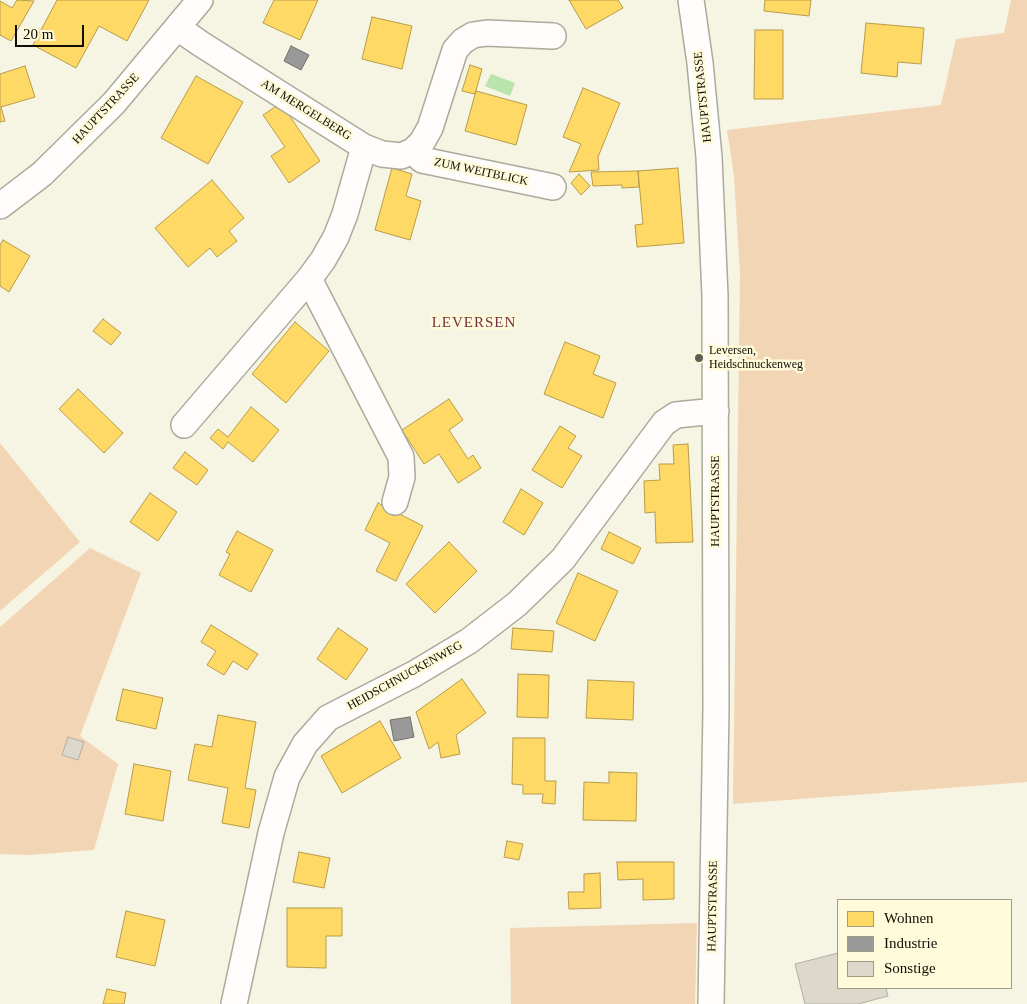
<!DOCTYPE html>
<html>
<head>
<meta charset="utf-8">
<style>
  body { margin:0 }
  #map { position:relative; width:1027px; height:1004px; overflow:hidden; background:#f6f4e2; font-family:"Times New Roman",serif }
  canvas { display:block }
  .legend { position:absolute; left:837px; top:899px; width:175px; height:90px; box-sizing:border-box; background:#fefada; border:1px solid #9f9c84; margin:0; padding:6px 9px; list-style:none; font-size:15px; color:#100e04 }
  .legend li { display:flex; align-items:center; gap:10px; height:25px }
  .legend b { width:25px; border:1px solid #9f9c84 }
  .scale { position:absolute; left:15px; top:25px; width:69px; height:22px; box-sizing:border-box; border:2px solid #100e04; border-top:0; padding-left:6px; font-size:15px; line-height:18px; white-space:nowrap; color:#100e04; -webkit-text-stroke:4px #fefada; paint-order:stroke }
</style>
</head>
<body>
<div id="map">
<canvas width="1027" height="1004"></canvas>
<ul class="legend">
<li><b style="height:14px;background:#ffd966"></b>Wohnen</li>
<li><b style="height:14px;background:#999"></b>Industrie</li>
<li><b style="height:14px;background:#dcd8cb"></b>Sonstige</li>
</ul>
<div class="scale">20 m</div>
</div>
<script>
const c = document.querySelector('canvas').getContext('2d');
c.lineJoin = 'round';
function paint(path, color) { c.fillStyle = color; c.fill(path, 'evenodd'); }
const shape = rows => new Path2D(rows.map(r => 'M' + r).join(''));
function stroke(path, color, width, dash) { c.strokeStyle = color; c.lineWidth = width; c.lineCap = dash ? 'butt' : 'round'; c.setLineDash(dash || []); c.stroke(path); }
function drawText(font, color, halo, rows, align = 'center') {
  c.font = font + ' "Times New Roman",serif'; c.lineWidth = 5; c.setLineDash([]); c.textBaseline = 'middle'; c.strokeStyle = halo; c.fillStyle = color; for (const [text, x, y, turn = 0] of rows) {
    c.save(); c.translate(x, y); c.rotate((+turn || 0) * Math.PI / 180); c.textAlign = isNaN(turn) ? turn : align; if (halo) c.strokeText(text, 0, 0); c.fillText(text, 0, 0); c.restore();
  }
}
const green = shape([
  [1011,0,1027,0,1027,782,733,804,740,274,734,176,727,130,941,105,956,39,1004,33],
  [0,443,80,542,0,611],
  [90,548,141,573,80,736,118,764,94,850,29,855,0,854,0,627],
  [697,923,695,1004,511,1004,510,928]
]);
const water = shape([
  [491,74,515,83,510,96,485,86]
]);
const homes = shape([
  [17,0,34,1,11,41,0,35,0,1,12,8,17,0],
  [57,0,149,0,127,41,99,26,76,68,33,45,57,0],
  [274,0,318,0,300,40,263,23,274,0],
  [569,0,618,0,623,8,586,29,569,0],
  [765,0,811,0,809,16,764,11,765,0],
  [372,17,412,26,402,69,362,59,372,17],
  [866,23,924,28,921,64,898,62,897,77,861,73,866,23],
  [755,30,783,30,783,99,754,99,755,30],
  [470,65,482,69,475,94,462,91,470,65],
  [25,66,35,97,1,107,5,121,0,122,0,74,25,66],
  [196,76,243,102,208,164,161,138,196,76],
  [583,88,620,103,598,157,599,170,569,172,581,144,563,137,583,88],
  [476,91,527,105,516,145,465,131,476,91],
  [281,103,320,161,289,183,271,156,285,147,263,115,281,103],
  [392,168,412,174,406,196,421,201,410,240,375,230,392,168],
  [678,168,684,243,637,247,635,225,643,224,638,171,678,168],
  [638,171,639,187,622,188,622,185,593,186,591,172,638,171],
  [579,174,590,186,581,195,571,183,579,174],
  [212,180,244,218,229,231,237,241,217,257,210,248,188,267,155,228,212,180],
  [3,240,30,256,9,292,0,286,0,245,3,240],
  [103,319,121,333,111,345,93,331,103,319],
  [295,322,329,351,286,403,252,374,295,322],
  [565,342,600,356,593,374,616,383,603,418,544,394,565,342],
  [78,389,123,433,104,453,59,409,78,389],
  [449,399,463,420,449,430,468,459,473,455,481,468,458,483,439,454,424,464,402,430,449,399],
  [251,407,279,430,253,462,228,442,223,449,210,438,218,429,228,437,251,407],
  [560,426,576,436,568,448,582,456,562,488,532,470,560,426],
  [688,444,693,542,656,543,655,512,645,513,644,481,660,480,659,464,674,464,673,445,688,444],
  [185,452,208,470,197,485,173,468,185,452],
  [521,489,543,503,524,535,503,522,521,489],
  [150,493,177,512,158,541,130,522,150,493],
  [378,503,423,526,396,581,376,571,390,543,365,530,378,503],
  [237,531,273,550,251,592,219,575,230,554,226,552,237,531],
  [609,532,641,548,633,564,601,549,609,532],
  [449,542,477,571,435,613,406,584,449,542],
  [578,573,618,591,595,641,556,623,578,573],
  [211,625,258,654,247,670,233,661,224,675,207,665,216,651,201,642,211,625],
  [338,628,368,649,346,680,317,659,338,628],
  [513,628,554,631,552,652,511,649,513,628],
  [518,674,549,675,548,718,517,717,518,674],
  [462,679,486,713,456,735,460,754,441,758,438,742,429,749,416,712,462,679],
  [588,680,634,682,633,720,586,718,588,680],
  [123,689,163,698,156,729,116,720,123,689],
  [218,715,256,722,245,788,256,790,249,828,222,823,228,788,188,780,195,744,212,747,218,715],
  [380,721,401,758,342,793,321,756,380,721],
  [513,738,545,738,545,781,556,781,555,804,542,803,543,794,523,794,523,785,512,784,513,738],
  [134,764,171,771,163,821,125,814,134,764],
  [609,772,637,773,636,821,583,820,584,782,609,783,609,772],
  [507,841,523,844,519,860,504,857,507,841],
  [299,852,330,858,324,888,293,882,299,852],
  [617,862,674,862,674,899,643,900,643,879,618,880,617,862],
  [600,873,601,908,569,909,568,892,584,892,584,874,600,873],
  [287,908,342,908,342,936,326,936,326,968,287,967,287,908],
  [126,911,165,920,155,966,116,957,126,911],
  [107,989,126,993,124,1004,103,1004,107,989]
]);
const industry = shape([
  [291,46,309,55,301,70,284,61,291,46],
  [410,717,414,737,394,741,390,720,410,717]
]);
const building = shape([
  [68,737,84,742,78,760,62,755,68,737],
  [838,953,838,988,886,988,888,996,858,1004,805,1004,795,964,838,953]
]);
const minor = shape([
  [691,0,700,63,709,157,715,296,716,709,711,1004],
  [178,28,201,44,364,147,382,154,401,156,413,151,422,160,553,187],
  [413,151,422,142,430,128,455,50,463,41,473,35,487,33,553,36],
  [0,206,42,174,114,103,200,0],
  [309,279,401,457,402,477,395,502],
  [184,425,309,279,323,260,336,237,345,214,364,147],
  [234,1004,271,833,287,777,305,744,328,718,414,674,469,641,517,604,563,559,664,423,676,415,716,411]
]);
const markers = [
  [699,358,5,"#605e52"]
];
const streetNames = [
  ["HAUPTSTRASSE",703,97,-96],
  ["HAUPTSTRASSE",106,109,-47],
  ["AM MERGELBERG",306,110,32],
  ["ZUM WEITBLICK",481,172,12],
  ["HAUPTSTRASSE",716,501,-90],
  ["HEIDSCHNUCKENWEG",405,676,-29],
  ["HAUPTSTRASSE",713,906,-89]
];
const poiNames = [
  ["Leversen,",709,351],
  ["Heidschnuckenweg",709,365]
];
const quarterNames = [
  ["LEVERSEN",474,323]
];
paint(green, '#f2d5b4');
paint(water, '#bae4ae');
paint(homes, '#ffd966');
stroke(homes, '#b79c49', 1);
paint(industry, '#999');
stroke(industry, '#706f6c', 1);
paint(building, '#dcd8cb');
stroke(building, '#b2aea1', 1);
stroke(minor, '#abaa9c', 28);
stroke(minor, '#fefdfb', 25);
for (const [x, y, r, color] of markers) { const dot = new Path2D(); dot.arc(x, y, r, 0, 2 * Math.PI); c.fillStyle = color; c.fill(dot); stroke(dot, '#fefada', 2); }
drawText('12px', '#100e04', '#fefada', streetNames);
drawText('12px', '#100e04', '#fefada', poiNames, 'left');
c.letterSpacing = '1px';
drawText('15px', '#752f46', '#fefada', quarterNames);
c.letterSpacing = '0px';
</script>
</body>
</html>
